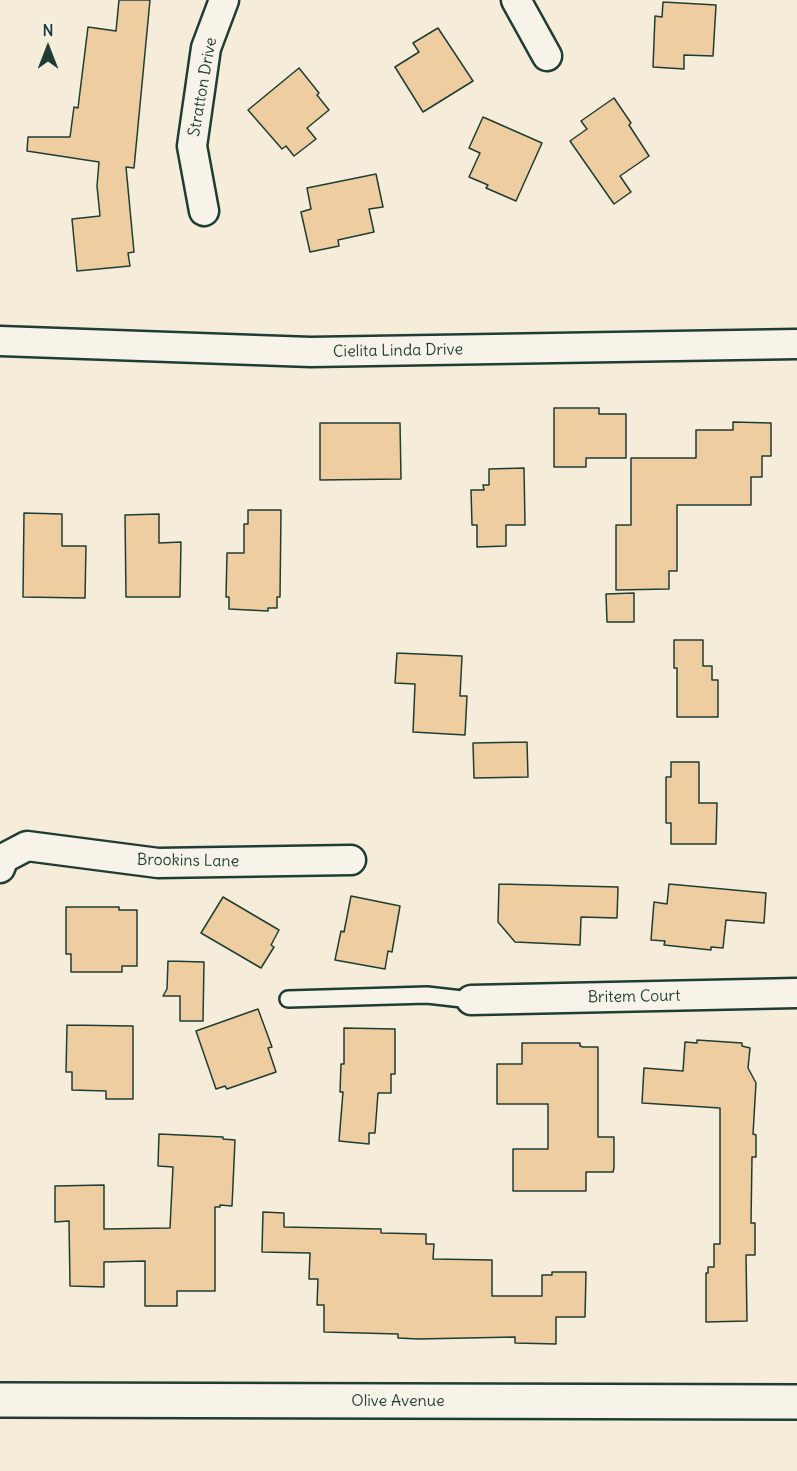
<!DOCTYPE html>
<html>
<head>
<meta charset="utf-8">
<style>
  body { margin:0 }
  #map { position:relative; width:797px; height:1471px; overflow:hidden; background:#f5ecda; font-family:Delius,sans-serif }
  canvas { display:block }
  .north { position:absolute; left:18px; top:18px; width:60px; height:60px; -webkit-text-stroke:4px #f7f3e8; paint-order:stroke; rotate:0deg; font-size:16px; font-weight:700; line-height:24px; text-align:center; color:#1f3d34 }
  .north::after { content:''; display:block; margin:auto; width:21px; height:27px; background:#1f3d34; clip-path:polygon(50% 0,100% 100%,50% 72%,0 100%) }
</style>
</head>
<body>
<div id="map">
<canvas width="797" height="1471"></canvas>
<div class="north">N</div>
</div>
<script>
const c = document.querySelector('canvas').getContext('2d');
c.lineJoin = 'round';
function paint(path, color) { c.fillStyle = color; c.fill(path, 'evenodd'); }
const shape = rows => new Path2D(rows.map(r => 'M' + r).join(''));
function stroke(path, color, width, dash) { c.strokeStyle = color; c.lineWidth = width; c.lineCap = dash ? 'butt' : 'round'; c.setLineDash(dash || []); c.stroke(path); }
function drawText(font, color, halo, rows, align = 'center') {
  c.font = font + ' Delius,sans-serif'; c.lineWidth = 4.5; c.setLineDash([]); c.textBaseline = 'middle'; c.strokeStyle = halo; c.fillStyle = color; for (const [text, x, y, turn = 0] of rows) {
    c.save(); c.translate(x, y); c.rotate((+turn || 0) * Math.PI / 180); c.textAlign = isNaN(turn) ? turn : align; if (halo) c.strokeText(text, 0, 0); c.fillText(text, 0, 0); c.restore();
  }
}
const building = shape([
  [119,0,150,0,134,168,126,167,134,252,128,253,130,266,77,271,72,219,100,216,97,186,99,162,27,151,28,137,70,137,74,107,78,108,88,27,116,31,119,0],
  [663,2,716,5,713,56,684,55,684,69,653,67,655,16,662,17,663,2],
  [438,28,473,81,423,112,395,67,419,52,413,43,438,28],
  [299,68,319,93,317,95,329,110,307,128,316,139,294,156,286,146,282,149,248,110,299,68],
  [614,98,631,123,629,125,649,156,620,176,631,192,614,204,570,141,587,129,581,121,614,98],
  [483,117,542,143,516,201,486,188,488,185,469,177,480,153,469,148,483,117],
  [376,174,383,207,369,209,374,232,338,240,339,246,310,252,301,212,311,209,307,188,376,174],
  [554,408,599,408,599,414,626,414,626,458,586,458,586,467,554,467,554,408],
  [733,422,771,423,771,456,762,456,762,477,751,477,751,505,677,505,677,571,669,571,669,589,616,590,616,525,631,525,631,458,696,458,696,430,733,430,733,422],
  [320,423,400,423,401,479,320,480,320,423],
  [524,468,525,525,506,525,506,546,477,547,477,525,472,525,471,490,484,490,483,485,489,485,489,469,524,468],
  [248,510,281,510,280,597,277,597,277,608,268,608,268,611,229,609,229,597,226,597,227,553,244,553,244,524,248,524,248,510],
  [24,513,62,514,62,546,86,546,85,598,23,597,24,513],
  [159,514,159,543,181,542,180,597,126,597,125,515,159,514],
  [634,593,634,622,607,622,606,594,634,593],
  [674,640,703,640,703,666,712,666,712,680,718,680,718,717,677,717,677,668,674,668,674,640],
  [397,653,462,656,460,696,467,696,465,735,413,732,415,684,395,683,397,653],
  [527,742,528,777,474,778,473,743,527,742],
  [671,762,699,762,699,803,717,803,716,844,671,844,671,823,666,823,666,777,671,777,671,762],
  [499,884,618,887,617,918,581,917,580,945,515,942,498,922,499,884],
  [669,884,766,893,764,923,726,920,723,948,711,947,711,950,664,945,665,941,651,940,654,902,667,904,669,884],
  [351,896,400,906,392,952,388,951,385,969,335,960,341,931,344,932,351,896],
  [223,897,279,930,271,945,274,947,261,968,201,933,223,897],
  [66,907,119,907,119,910,137,910,137,966,122,966,122,972,71,972,71,954,66,954,66,907],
  [168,961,204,962,203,1021,180,1021,180,996,163,996,167,989,168,961],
  [258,1009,272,1047,268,1048,276,1072,227,1089,225,1086,216,1089,196,1031,258,1009],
  [67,1025,133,1026,133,1099,106,1099,106,1091,72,1090,72,1072,66,1072,67,1025],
  [344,1028,395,1029,395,1074,391,1074,391,1093,378,1093,375,1133,369,1133,369,1144,339,1141,343,1092,340,1092,341,1064,344,1064,344,1028],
  [697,1040,742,1043,742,1046,750,1048,748,1068,756,1083,753,1134,756,1135,756,1157,752,1157,751,1223,755,1223,755,1255,746,1255,747,1321,706,1322,706,1273,708,1273,708,1267,714,1267,714,1244,720,1244,720,1108,642,1103,644,1068,683,1071,685,1042,697,1043,697,1040],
  [522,1043,580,1043,580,1046,583,1047,598,1047,598,1137,614,1137,614,1168,613,1172,586,1172,586,1191,513,1191,513,1149,548,1149,548,1104,497,1104,497,1064,522,1064,522,1043],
  [159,1134,223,1137,223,1139,235,1140,232,1206,220,1205,220,1207,215,1207,215,1291,177,1291,177,1306,145,1306,145,1261,104,1262,104,1287,70,1286,69,1221,55,1222,55,1186,104,1185,104,1229,170,1228,173,1167,158,1166,159,1134],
  [263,1212,284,1213,284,1227,381,1229,381,1233,426,1234,426,1244,434,1244,433,1259,492,1260,492,1296,542,1296,542,1275,552,1275,552,1272,586,1272,585,1317,556,1317,556,1344,515,1343,515,1337,418,1339,398,1338,398,1334,324,1332,324,1305,317,1305,318,1279,309,1279,310,1253,262,1252,263,1212]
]);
const lane = shape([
  [288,999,427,995,471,1000]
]);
const street = shape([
  [516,0,547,56],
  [204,211,192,146,206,48,224,0],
  [0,341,311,352,797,344],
  [0,868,4,858,27,846,158,863,351,860],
  [471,1000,797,993]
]);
const secondary = shape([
  [0,1400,797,1402]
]);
const streetNames = [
  ["Stratton Drive",203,87,-80],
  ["Cielita Linda Drive",398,351,-1],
  ["Brookins Lane",188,861,1],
  ["Britem Court",634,997,-1],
  ["Olive Avenue",398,1401]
];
paint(building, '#eecea0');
stroke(building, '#1f3d34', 1.5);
stroke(lane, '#1f3d34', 20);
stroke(street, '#1f3d34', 33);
stroke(secondary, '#1f3d34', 38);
stroke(lane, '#f7f3e8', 15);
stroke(street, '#f7f3e8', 28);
stroke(secondary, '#f7f3e8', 33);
drawText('16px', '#1f3d34', '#f7f3e8', streetNames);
</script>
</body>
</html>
